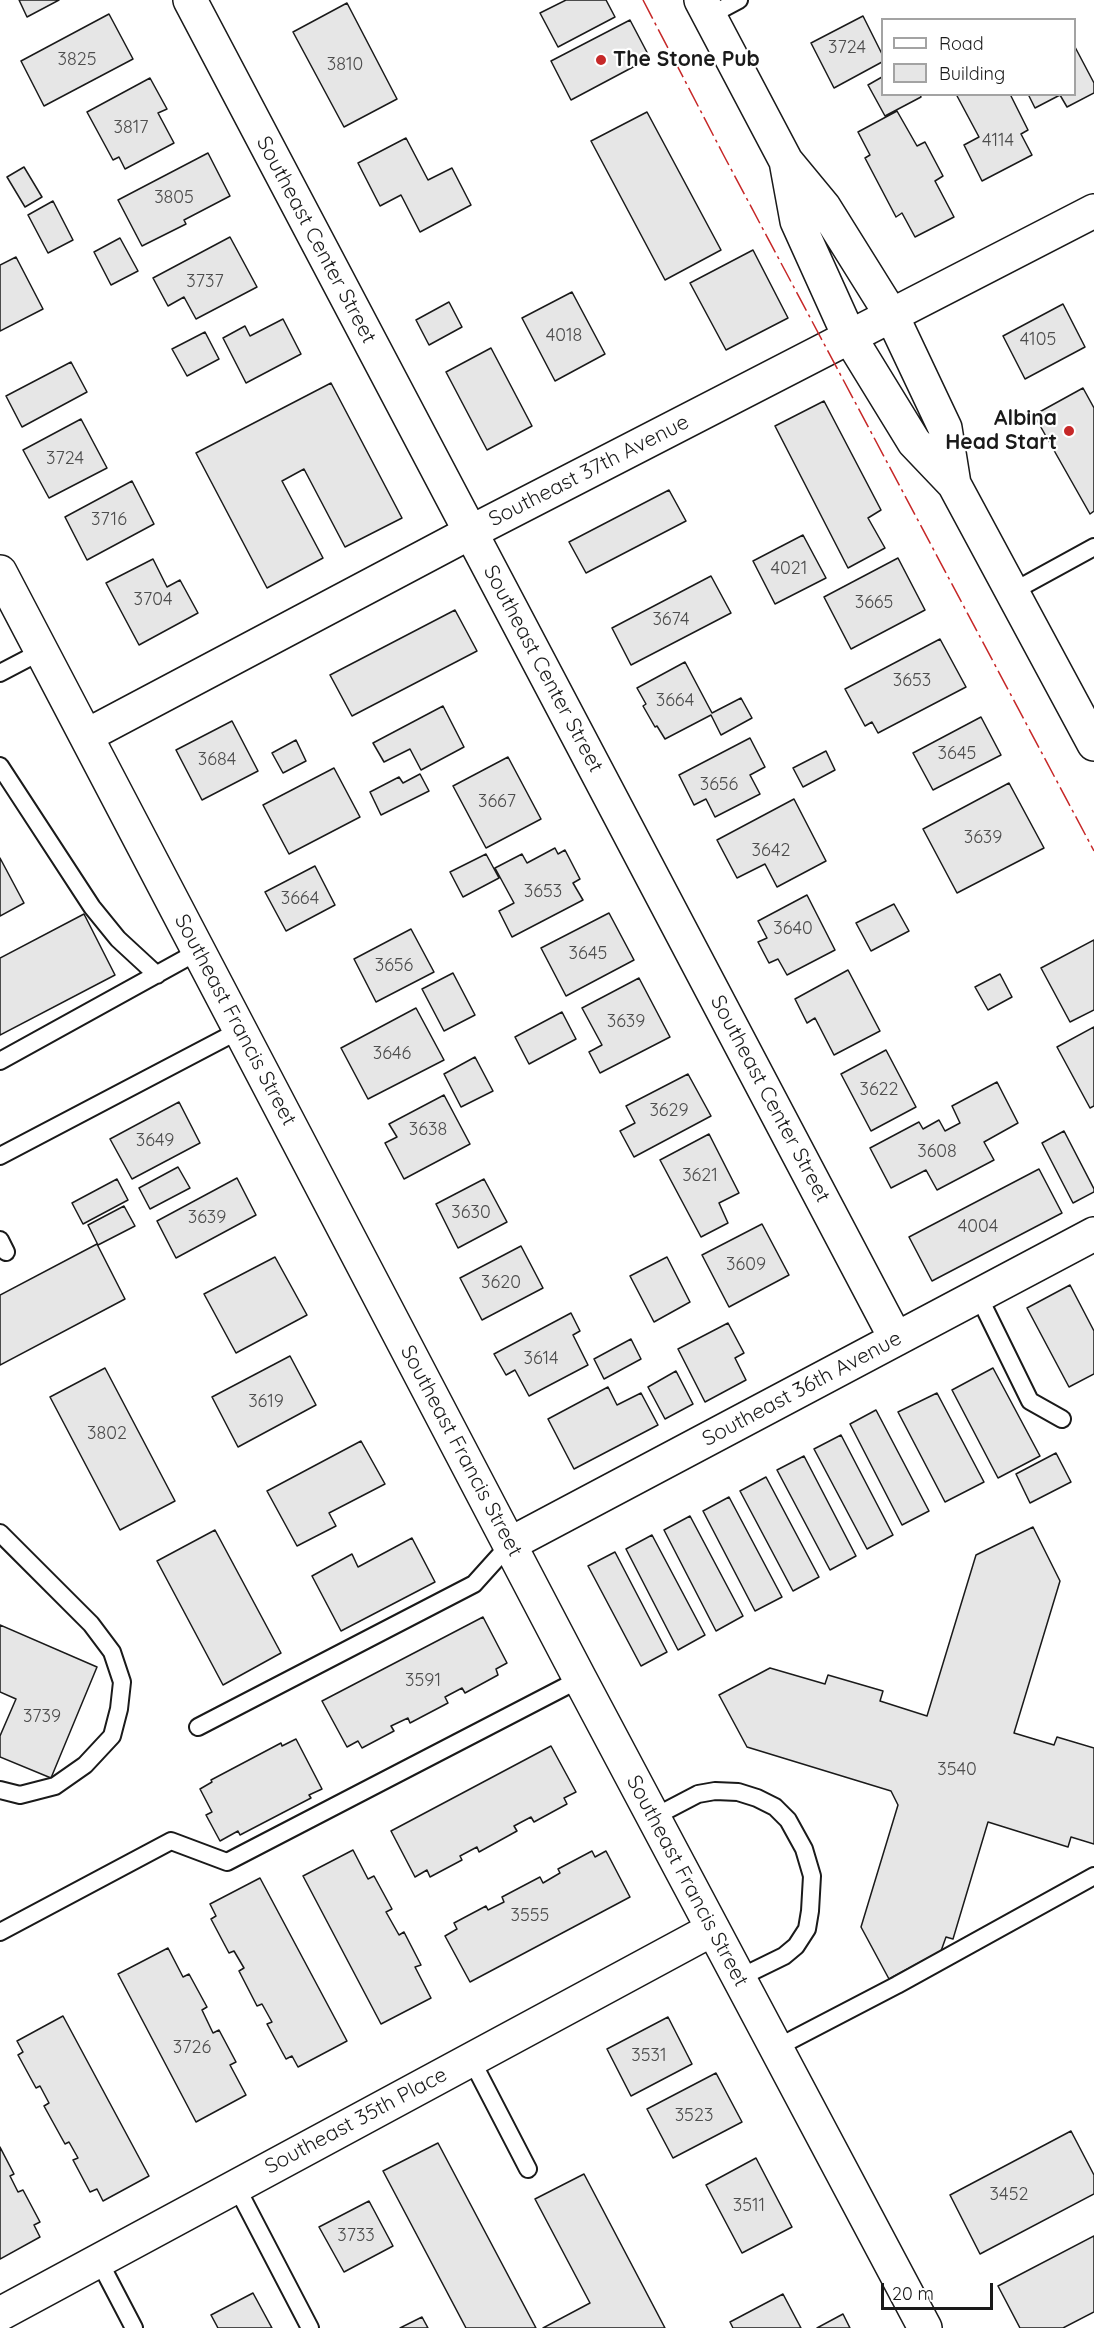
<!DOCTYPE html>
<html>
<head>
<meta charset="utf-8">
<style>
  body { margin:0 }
  #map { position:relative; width:1094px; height:2328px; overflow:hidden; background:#fff; font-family:Quicksand,sans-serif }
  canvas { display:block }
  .legend { position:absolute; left:881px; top:18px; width:195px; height:78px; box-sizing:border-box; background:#fff; border:2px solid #a3a3a3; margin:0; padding:8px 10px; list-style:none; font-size:18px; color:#1a1a1a }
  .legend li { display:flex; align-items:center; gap:12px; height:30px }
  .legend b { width:30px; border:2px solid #a3a3a3 }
  .scale { position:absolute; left:881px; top:2283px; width:112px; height:27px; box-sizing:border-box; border:3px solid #1a1a1a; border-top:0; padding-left:8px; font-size:18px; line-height:21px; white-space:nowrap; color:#1a1a1a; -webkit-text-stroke:4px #fff; paint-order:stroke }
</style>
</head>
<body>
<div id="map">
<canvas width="1094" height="2328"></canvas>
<ul class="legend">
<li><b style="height:8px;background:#fff"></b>Road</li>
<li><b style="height:16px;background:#e6e6e6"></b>Building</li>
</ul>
<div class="scale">20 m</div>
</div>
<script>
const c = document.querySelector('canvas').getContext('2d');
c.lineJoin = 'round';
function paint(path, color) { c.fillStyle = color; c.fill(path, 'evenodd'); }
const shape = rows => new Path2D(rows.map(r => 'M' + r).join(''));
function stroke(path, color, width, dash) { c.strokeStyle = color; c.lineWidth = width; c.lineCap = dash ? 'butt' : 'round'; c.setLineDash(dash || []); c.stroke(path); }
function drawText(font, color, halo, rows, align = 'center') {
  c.font = font + ' Quicksand,sans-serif'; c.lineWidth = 4.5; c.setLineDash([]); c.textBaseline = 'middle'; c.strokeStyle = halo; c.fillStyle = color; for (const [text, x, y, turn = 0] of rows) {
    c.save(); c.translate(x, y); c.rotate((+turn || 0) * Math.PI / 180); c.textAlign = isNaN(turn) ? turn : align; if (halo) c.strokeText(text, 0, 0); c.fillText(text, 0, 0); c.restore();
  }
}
const building = shape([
  [19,0,59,0,27,17,19,0],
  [566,0,606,0,615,17,558,47,540,13,566,0],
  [347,3,397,99,344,127,293,32,347,3],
  [109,14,133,59,44,106,21,61,109,14],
  [863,16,882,54,882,62,834,88,811,43,863,16],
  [630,20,650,58,571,100,551,61,630,20],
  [1075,47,1094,83,1094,93,1067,107,1060,95,1035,108,1028,94,1074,94,1075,47],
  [882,77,882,94,920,94,921,97,885,116,868,85,882,77],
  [150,78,167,109,158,113,174,143,125,169,119,157,113,160,87,112,150,78],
  [956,94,1010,94,1028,130,1021,134,1032,155,982,181,964,145,979,137,956,94],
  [897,111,917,146,925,142,943,176,935,181,954,217,915,237,902,213,896,217,865,158,870,155,858,132,897,111],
  [647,112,721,250,665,280,591,141,647,112],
  [406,138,428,180,452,168,471,205,420,232,401,195,380,206,358,163,406,138],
  [208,153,230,196,184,220,186,224,142,246,118,200,208,153],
  [24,167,42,197,25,207,7,177,24,167],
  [53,201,73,240,48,253,28,215,53,201],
  [230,237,257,287,196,319,184,297,168,306,153,278,230,237],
  [120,238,138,271,111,285,94,252,120,238],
  [753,250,788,318,726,350,690,283,753,250],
  [16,257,43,309,0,331,0,265,16,257],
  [572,292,605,354,555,381,522,318,572,292],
  [449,302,462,327,429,345,416,320,449,302],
  [1063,304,1085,347,1025,379,1003,336,1063,304],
  [283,319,301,354,246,383,223,338,245,326,250,336,283,319],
  [205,332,219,359,187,376,172,349,205,332],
  [491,348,532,426,487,450,446,372,491,348],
  [71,362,87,392,22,427,6,396,71,362],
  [331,383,402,518,345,547,304,469,282,481,323,558,267,588,196,453,331,383],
  [1083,388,1094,408,1094,511,1090,514,1034,415,1083,388],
  [824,401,881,510,868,518,885,548,848,568,775,426,824,401],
  [81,419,107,468,49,498,23,450,81,419],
  [132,481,154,524,87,560,65,517,132,481],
  [669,490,686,521,586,573,569,542,669,490],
  [803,535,826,578,775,604,753,561,803,535],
  [898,558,925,610,851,649,824,597,898,558],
  [153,559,167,587,180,580,198,613,139,645,106,583,153,559],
  [711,576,731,613,631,665,612,628,711,576],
  [455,610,477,651,352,716,330,675,455,610],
  [940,639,966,687,878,733,872,722,865,726,845,689,940,639],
  [685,662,712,713,741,698,752,718,721,735,711,715,665,739,657,726,655,727,643,706,646,704,637,688,685,662],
  [443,706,464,747,421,770,410,749,384,762,373,743,443,706],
  [981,717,1001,755,933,790,913,753,981,717],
  [232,721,258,771,202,800,176,750,232,721],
  [750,738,765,767,750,775,760,794,715,817,706,799,694,805,679,775,750,738],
  [296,740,306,761,283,773,272,753,296,740],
  [826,751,835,770,803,787,793,768,826,751],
  [508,757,541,819,486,848,453,786,508,757],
  [334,768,360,817,289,854,263,805,334,768],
  [420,774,429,791,381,815,370,792,399,777,403,783,420,774],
  [1009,783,1044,848,957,893,923,829,1009,783],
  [794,799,826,861,777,887,765,864,737,878,717,840,794,799],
  [555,848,558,854,565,850,580,879,573,883,583,900,512,937,499,911,514,903,495,868,522,854,527,863,555,848],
  [486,854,499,878,463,897,450,872,486,854],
  [0,858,24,903,0,916,0,858],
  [315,866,335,905,286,931,265,892,315,866],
  [807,895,835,950,787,975,778,959,769,963,758,942,767,938,758,921,807,895],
  [894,904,909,931,871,951,856,923,894,904],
  [609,913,634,960,566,996,541,948,609,913],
  [84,914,115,975,0,1035,0,958,84,914],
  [411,929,434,972,376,1002,354,959,411,929],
  [1094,940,1094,1010,1070,1022,1041,968,1094,940],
  [848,970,880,1031,834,1055,815,1018,807,1023,795,999,848,970],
  [453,973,475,1015,444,1031,422,989,453,973],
  [1000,974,1012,997,988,1010,975,987,1000,974],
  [639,978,670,1037,600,1073,589,1052,602,1045,582,1008,639,978],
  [416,1008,444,1060,368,1099,341,1048,416,1008],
  [562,1012,576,1039,529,1064,515,1037,562,1012],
  [1094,1027,1094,1106,1090,1108,1057,1047,1094,1027],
  [886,1050,916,1107,871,1131,841,1074,886,1050],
  [475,1057,493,1091,461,1107,444,1074,475,1057],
  [688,1074,711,1116,634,1157,620,1131,635,1123,626,1106,688,1074],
  [997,1082,1018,1123,984,1142,994,1160,937,1190,926,1170,891,1188,870,1148,919,1122,923,1129,939,1120,945,1131,960,1123,952,1106,997,1082],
  [444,1095,470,1144,404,1179,385,1143,397,1137,389,1124,444,1095],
  [179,1102,200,1143,132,1179,110,1139,179,1102],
  [1064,1131,1094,1189,1094,1192,1073,1203,1042,1143,1064,1131],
  [709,1134,739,1193,719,1203,728,1223,701,1237,660,1160,709,1134],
  [178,1167,190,1188,150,1209,139,1188,178,1167],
  [1039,1169,1062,1213,932,1281,909,1237,1039,1169],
  [237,1178,256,1215,176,1258,157,1221,237,1178],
  [117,1179,128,1200,83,1224,72,1203,117,1179],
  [484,1179,507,1222,458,1248,436,1204,484,1179],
  [124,1206,135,1226,98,1245,88,1225,124,1206],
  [762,1224,789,1275,729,1307,702,1255,762,1224],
  [97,1244,125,1299,0,1365,0,1295,97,1244],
  [521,1246,543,1288,482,1320,460,1278,521,1246],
  [275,1257,307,1315,236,1353,204,1294,275,1257],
  [667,1257,690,1302,654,1322,630,1276,667,1257],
  [1070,1285,1094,1331,1094,1374,1069,1387,1027,1308,1070,1285],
  [571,1313,580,1331,573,1335,588,1365,529,1396,515,1370,506,1375,494,1354,571,1313],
  [728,1323,744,1353,735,1358,746,1380,705,1402,678,1349,728,1323],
  [631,1339,641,1359,604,1379,594,1359,631,1339],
  [290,1356,316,1405,238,1447,212,1397,290,1356],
  [105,1368,175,1501,120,1530,50,1397,105,1368],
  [993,1368,1040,1456,998,1478,952,1390,993,1368],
  [676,1371,693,1404,665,1419,648,1387,676,1371],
  [608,1387,617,1405,641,1393,658,1425,574,1469,548,1419,608,1387],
  [937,1393,984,1482,945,1502,898,1412,937,1393],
  [876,1410,929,1511,902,1525,850,1424,876,1410],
  [841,1435,893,1535,867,1549,814,1449,841,1435],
  [361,1441,385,1484,329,1513,336,1526,297,1546,267,1491,361,1441],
  [1056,1453,1071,1482,1030,1503,1016,1474,1056,1453],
  [804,1456,856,1556,830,1570,777,1470,804,1456],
  [766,1477,819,1577,793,1591,740,1491,766,1477],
  [729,1497,782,1597,755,1611,703,1511,729,1497],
  [690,1516,743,1616,716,1631,664,1530,690,1516],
  [1033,1527,1060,1581,1014,1733,1054,1745,1057,1737,1094,1748,1094,1844,1071,1837,1068,1847,988,1822,953,1939,946,1937,941,1951,889,1979,861,1927,898,1805,891,1791,747,1747,719,1695,770,1668,825,1684,828,1675,883,1691,880,1701,927,1716,976,1555,1033,1527],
  [215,1530,281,1653,223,1685,157,1561,215,1530],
  [652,1535,705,1635,678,1650,626,1549,652,1535],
  [412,1538,435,1582,341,1631,312,1576,352,1554,358,1567,412,1538],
  [615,1552,667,1652,641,1666,588,1566,615,1552],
  [483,1617,507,1663,496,1669,498,1675,465,1693,462,1688,445,1697,448,1703,410,1723,408,1718,391,1726,394,1731,362,1748,358,1741,347,1747,322,1701,483,1617],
  [0,1625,97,1667,51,1778,0,1757,0,1736,16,1699,0,1692,0,1625],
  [296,1739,322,1789,309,1795,311,1798,240,1835,238,1831,220,1841,206,1815,212,1812,200,1789,212,1782,211,1780,281,1743,282,1746,296,1739],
  [551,1746,576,1792,564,1798,567,1804,534,1822,531,1817,514,1826,517,1831,479,1852,477,1847,460,1856,462,1860,430,1877,427,1870,415,1877,391,1831,551,1746],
  [353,1850,368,1879,374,1876,392,1909,386,1912,399,1935,404,1932,421,1965,415,1967,431,1998,381,2024,303,1876,353,1850],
  [592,1851,595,1857,606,1851,630,1897,470,1982,445,1936,457,1929,454,1923,486,1906,488,1910,504,1902,502,1897,540,1877,543,1883,560,1873,558,1869,592,1851],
  [260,1878,347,2041,298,2067,292,2056,286,2059,267,2024,272,2022,262,2004,257,2006,239,1971,244,1968,234,1951,229,1953,211,1919,216,1916,210,1904,260,1878],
  [168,1948,183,1977,189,1974,207,2007,202,2010,213,2033,219,2030,236,2062,230,2065,246,2095,196,2122,118,1974,168,1948],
  [63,2016,149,2176,103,2201,97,2189,90,2192,73,2160,78,2158,69,2142,65,2144,44,2106,49,2103,40,2086,36,2088,18,2055,23,2052,17,2041,63,2016],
  [668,2017,692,2064,631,2096,607,2049,668,2017],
  [716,2073,742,2122,673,2158,647,2109,716,2073],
  [1071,2131,1094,2175,1094,2194,980,2254,950,2195,1071,2131],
  [438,2143,536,2328,466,2328,383,2171,438,2143],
  [0,2147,14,2174,10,2176,18,2192,23,2190,40,2222,34,2225,40,2237,0,2259,0,2147],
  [756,2158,792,2227,742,2253,706,2185,756,2158],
  [584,2174,665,2328,543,2328,590,2303,535,2199,584,2174],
  [369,2201,393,2246,344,2272,319,2227,369,2201],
  [1094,2236,1094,2312,1063,2328,1020,2328,998,2286,1094,2236],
  [253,2293,272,2328,218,2328,211,2315,253,2293],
  [783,2294,801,2328,733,2328,730,2322,783,2294],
  [843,2314,850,2328,817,2328,843,2314],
  [422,2317,428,2328,400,2328,422,2317]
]);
const service = shape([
  [709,16,739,0],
  [1012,592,1094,547],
  [0,673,42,651],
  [0,766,92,907,118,939,157,975],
  [0,1061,199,951],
  [0,1156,240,1030],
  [0,1240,6,1252],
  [978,1295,1030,1401,1062,1419],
  [0,1533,91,1624,112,1652,122,1682,119,1709,112,1736,85,1765,55,1786,20,1795,0,1790],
  [198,1727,474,1584,510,1544],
  [654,1817,698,1794,715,1791,738,1792,757,1798,775,1807,788,1820,804,1849,812,1876,810,1911,807,1929,796,1946,784,1956,739,1978],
  [0,1932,171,1841,227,1862,580,1679],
  [776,2048,897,1985,1094,1876],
  [471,2059,528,2169],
  [236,2186,310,2328],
  [99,2261,134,2328]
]);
const minor = shape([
  [190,0,896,1339],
  [0,572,580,1679,925,2328],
  [86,736,471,532,1094,211],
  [510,1544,1094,1234],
  [0,2314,713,1929]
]);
const tertiary = shape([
  [701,0,786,161,824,207,892,316,945,428,954,484],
  [786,161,797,221,849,336,914,442,954,484,1094,744]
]);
const power = shape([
  [643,0,723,154,1094,851]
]);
const markers = [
  [601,60,6,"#c62828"],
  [1069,431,6,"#c62828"]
];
const numberNames = [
  ["3724",847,48],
  ["3825",77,60],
  ["3810",345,65],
  ["3817",131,128],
  ["4114",998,141],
  ["3805",174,198],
  ["3737",205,282],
  ["4018",564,336],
  ["4105",1038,340],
  ["3724",65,459],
  ["3716",109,520],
  ["4021",789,569],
  ["3704",153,600],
  ["3665",874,603],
  ["3674",671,620],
  ["3653",912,681],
  ["3664",675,701],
  ["3645",957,754],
  ["3684",217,760],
  ["3656",719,785],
  ["3667",497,802],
  ["3639",983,838],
  ["3642",771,851],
  ["3653",543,892],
  ["3664",300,899],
  ["3640",793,929],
  ["3645",588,954],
  ["3656",394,966],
  ["3639",626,1022],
  ["3646",392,1054],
  ["3622",879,1090],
  ["3629",669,1111],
  ["3638",428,1130],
  ["3649",155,1141],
  ["3608",937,1152],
  ["3621",700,1176],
  ["3630",471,1213],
  ["3639",207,1218],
  ["4004",978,1227],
  ["3609",746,1265],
  ["3620",501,1283],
  ["3614",541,1359],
  ["3619",266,1402],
  ["3802",107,1434],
  ["3591",423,1681],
  ["3739",42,1717],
  ["3540",957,1770],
  ["3555",530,1916],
  ["3726",192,2048],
  ["3531",649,2056],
  ["3523",694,2116],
  ["3452",1009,2195],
  ["3511",749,2206],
  ["3733",356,2236]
];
const poiNames = [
  ["The Stone Pub",613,60],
  ["Albina",1057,419,"right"],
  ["Head Start",1057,443,"right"]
];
const streetNames = [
  ["Southeast Center Street",316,240,62],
  ["Southeast 37th Avenue",589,471,-27],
  ["Southeast Center Street",543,669,62],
  ["Southeast Francis Street",235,1020,62],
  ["Southeast Center Street",770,1099,62],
  ["Southeast 36th Avenue",802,1389,-28],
  ["Southeast Francis Street",461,1451,62],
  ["Southeast Francis Street",687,1881,62],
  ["Southeast 35th Place",356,2121,-28]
];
paint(building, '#e6e6e6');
stroke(building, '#1a1a1a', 1.5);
stroke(service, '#1a1a1a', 20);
stroke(minor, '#1a1a1a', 36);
stroke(tertiary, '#1a1a1a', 36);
stroke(service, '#fff', 16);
stroke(minor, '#fff', 33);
stroke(tertiary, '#fff', 33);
stroke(power, '#c62828', 1.5, [21, 4.5, 3, 4.5]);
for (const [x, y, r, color] of markers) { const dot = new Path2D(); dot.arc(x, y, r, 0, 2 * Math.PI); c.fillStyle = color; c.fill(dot); stroke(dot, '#fff', 2); }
drawText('18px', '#4d4d4d', null, numberNames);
drawText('bold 21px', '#1a1a1a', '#fff', poiNames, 'left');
drawText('21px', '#1a1a1a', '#fff', streetNames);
</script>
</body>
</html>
